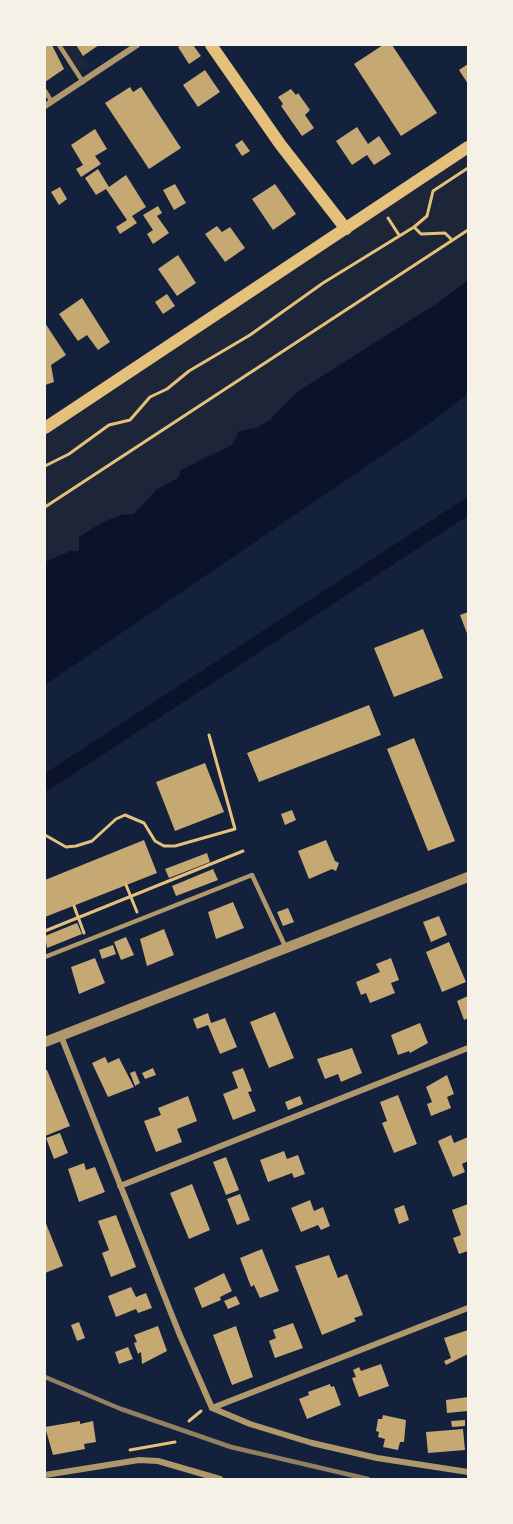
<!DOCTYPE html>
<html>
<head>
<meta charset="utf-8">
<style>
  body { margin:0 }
  #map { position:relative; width:513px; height:1524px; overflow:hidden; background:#14213d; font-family:"Asap Condensed",sans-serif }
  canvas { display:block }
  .frame { position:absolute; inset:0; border:46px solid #f6f1e7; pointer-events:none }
</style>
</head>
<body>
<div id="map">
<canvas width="513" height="1524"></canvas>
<div class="frame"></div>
</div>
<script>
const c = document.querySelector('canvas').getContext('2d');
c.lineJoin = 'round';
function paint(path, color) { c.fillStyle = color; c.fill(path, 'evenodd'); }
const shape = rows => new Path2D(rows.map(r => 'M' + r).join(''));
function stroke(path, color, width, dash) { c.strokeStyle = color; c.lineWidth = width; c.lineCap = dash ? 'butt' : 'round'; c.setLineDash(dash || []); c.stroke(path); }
const green = shape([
  [62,45,75,45,90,67,80,74],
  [468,147,468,280,436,304,297,392,270,420,256,428,239,431,232,445,200,459,179,478,156,490,134,514,121,515,81,544,79,551,70,551,45,562,45,428]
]);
const water = shape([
  [468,280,468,394,430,423,45,685,45,562,70,551,79,551,79,537,101,523,121,515,134,514,156,490,178,478,181,470,232,445,239,431,256,428,270,420,297,392,436,304]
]);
const canal = shape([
  [45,783,468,506]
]);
const building = shape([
  [45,45,52,45,64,69,45,82],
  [76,45,99,45,83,56],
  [181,45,193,45,201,56,189,64,178,47],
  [383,45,392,45,437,113,401,136,354,64],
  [468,64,468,84,459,70],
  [205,70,220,92,198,107,183,85],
  [130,87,133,92,141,87,181,148,149,169,105,103],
  [291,89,296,95,298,93,310,110,305,115,314,128,302,136,281,106,283,104,278,97],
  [357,127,368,144,379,136,391,154,374,165,367,155,352,165,336,141],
  [95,129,107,149,95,156,101,164,81,177,76,169,83,165,71,145],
  [242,140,250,151,242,156,235,145],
  [98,169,109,187,126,175,146,207,132,216,137,223,120,234,116,227,127,220,106,189,96,195,85,178],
  [175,184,186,203,174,210,163,190],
  [275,184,296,214,273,230,252,199],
  [60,187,67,199,59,205,51,192],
  [158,206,162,213,157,216,169,233,153,244,147,234,153,230,143,215],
  [217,226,222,232,230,227,245,248,225,262,205,234],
  [178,255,196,283,177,296,158,269],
  [167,294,175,306,163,314,155,302],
  [82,298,110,342,98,350,87,335,78,341,59,314],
  [45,323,66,355,51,365,54,382,45,385],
  [468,612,468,636,460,615],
  [423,629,443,678,394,697,374,648],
  [369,705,381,735,259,782,247,753],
  [414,738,455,841,428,851,387,749],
  [205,763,224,812,175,831,156,782],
  [292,810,296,820,285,825,281,814],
  [144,840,157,873,45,917,45,880],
  [326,840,335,861,339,863,336,871,332,869,309,879,298,851],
  [207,853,210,862,169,878,165,869],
  [213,869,218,880,176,896,172,886],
  [233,902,244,928,216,939,208,912],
  [288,908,294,922,283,926,277,912],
  [439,916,447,935,431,942,423,922],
  [77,923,82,934,47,948,45,936],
  [164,929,174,955,147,966,140,939],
  [126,937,134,955,121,960,114,942],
  [449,942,466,982,442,992,426,952],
  [113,945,116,954,102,959,99,950],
  [95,958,105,983,79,994,71,967],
  [391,958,399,980,391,983,395,993,370,1003,366,993,361,995,356,982,380,972,376,964],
  [468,996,468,1018,464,1020,457,1001],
  [275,1012,294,1058,269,1068,250,1022],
  [208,1013,211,1023,225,1018,237,1047,220,1054,208,1025,197,1029,193,1019],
  [420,1023,428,1043,410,1053,409,1051,398,1055,391,1035],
  [352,1048,362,1073,341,1082,338,1074,325,1079,317,1059],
  [105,1057,108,1063,119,1058,134,1087,108,1097,92,1063],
  [153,1068,156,1075,145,1079,142,1073],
  [243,1068,252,1091,248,1092,256,1111,233,1120,223,1094,238,1088,232,1072],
  [45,1070,47,1070,70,1126,45,1136],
  [135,1071,140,1083,135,1086,130,1073],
  [447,1075,454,1094,447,1097,451,1108,431,1116,427,1104,432,1102,426,1087],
  [398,1095,417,1144,394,1153,382,1123,387,1121,380,1102],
  [188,1096,197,1121,177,1129,182,1142,156,1152,144,1121,161,1115,158,1108],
  [300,1096,303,1104,288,1110,285,1102],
  [60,1133,68,1153,54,1159,46,1138],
  [451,1135,454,1143,468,1137,468,1161,462,1164,465,1172,453,1177,438,1141],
  [284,1151,287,1159,298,1155,305,1174,294,1178,292,1173,268,1182,260,1160],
  [226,1157,239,1190,226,1195,213,1162],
  [84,1163,86,1170,95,1167,105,1192,79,1202,68,1169],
  [192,1184,210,1230,189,1239,170,1193],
  [240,1194,250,1220,237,1225,227,1199],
  [310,1200,314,1211,323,1207,330,1226,321,1230,318,1225,301,1232,291,1208],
  [468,1204,468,1251,459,1254,453,1238,461,1235,452,1210],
  [404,1205,409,1220,399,1224,394,1209],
  [116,1215,136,1267,111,1277,102,1253,109,1250,98,1221],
  [45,1221,63,1266,45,1273],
  [262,1249,279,1291,260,1298,254,1285,251,1287,240,1258],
  [329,1255,338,1278,347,1274,363,1315,354,1318,356,1321,322,1335,295,1266],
  [224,1273,232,1291,220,1297,221,1300,202,1308,194,1288],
  [131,1287,136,1297,146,1293,152,1308,138,1313,136,1309,116,1317,108,1296],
  [236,1296,240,1304,228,1309,224,1301],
  [79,1322,85,1338,77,1341,71,1325],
  [293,1323,303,1348,275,1358,269,1341,276,1338,273,1330],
  [158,1326,167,1351,142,1364,141,1352,138,1354,134,1343,137,1342,134,1335],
  [236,1326,253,1377,232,1385,213,1335],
  [468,1330,468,1354,446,1365,444,1361,451,1358,444,1338],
  [128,1347,133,1359,119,1364,115,1352],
  [381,1364,389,1386,359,1397,352,1378,356,1377,353,1370,359,1367,361,1371],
  [330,1384,331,1387,334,1386,341,1405,307,1419,299,1399,309,1395,308,1392],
  [468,1397,468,1411,447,1413,446,1400],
  [383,1415,406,1420,404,1442,400,1442,398,1450,383,1447,385,1439,378,1437,379,1432,376,1431,378,1419,382,1419],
  [465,1420,465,1426,452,1427,451,1421],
  [80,1421,80,1424,93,1421,96,1442,84,1444,85,1449,53,1455,45,1427],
  [463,1429,465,1450,428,1453,426,1432]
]);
const path = shape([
  [388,218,399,235],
  [414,227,421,234,445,233,452,240],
  [45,466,69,454,109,425,130,420,150,397,167,389,189,371,250,335,323,283,414,227,427,216,433,191,468,168],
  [45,507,468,230],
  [45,835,66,847,76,846,92,841,116,819,125,815,144,823,155,841,164,846,175,846,235,829,209,735],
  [126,885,137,912],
  [74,906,84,933],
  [45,931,243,851],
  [189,1421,201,1411],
  [130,1450,175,1442]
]);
const service = shape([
  [59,45,83,82],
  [45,91,52,102],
  [45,957,252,875,286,948]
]);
const minor = shape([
  [45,106,137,45],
  [61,1036,179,1333,212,1408,468,1308],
  [120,1186,468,1048],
  [212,1408,250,1424,312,1443,377,1458,468,1472],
  [45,1475,139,1460,158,1461,220,1479]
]);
const tertiary = shape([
  [45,1042,468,877]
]);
const secondary = shape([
  [211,45,280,144,346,229],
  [45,428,468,147]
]);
const rail = shape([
  [45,1377,121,1409,231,1447,368,1479]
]);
paint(green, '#1d2539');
paint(water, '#0b132b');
stroke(canal, '#0b132b', 16);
paint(building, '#c6a872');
stroke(path, '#e5c07b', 3);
stroke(service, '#b1986c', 4.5);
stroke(minor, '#b1986c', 6);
stroke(tertiary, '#b1986c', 10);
stroke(secondary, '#e5c07b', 12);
stroke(rail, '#918062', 4.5);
</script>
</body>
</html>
